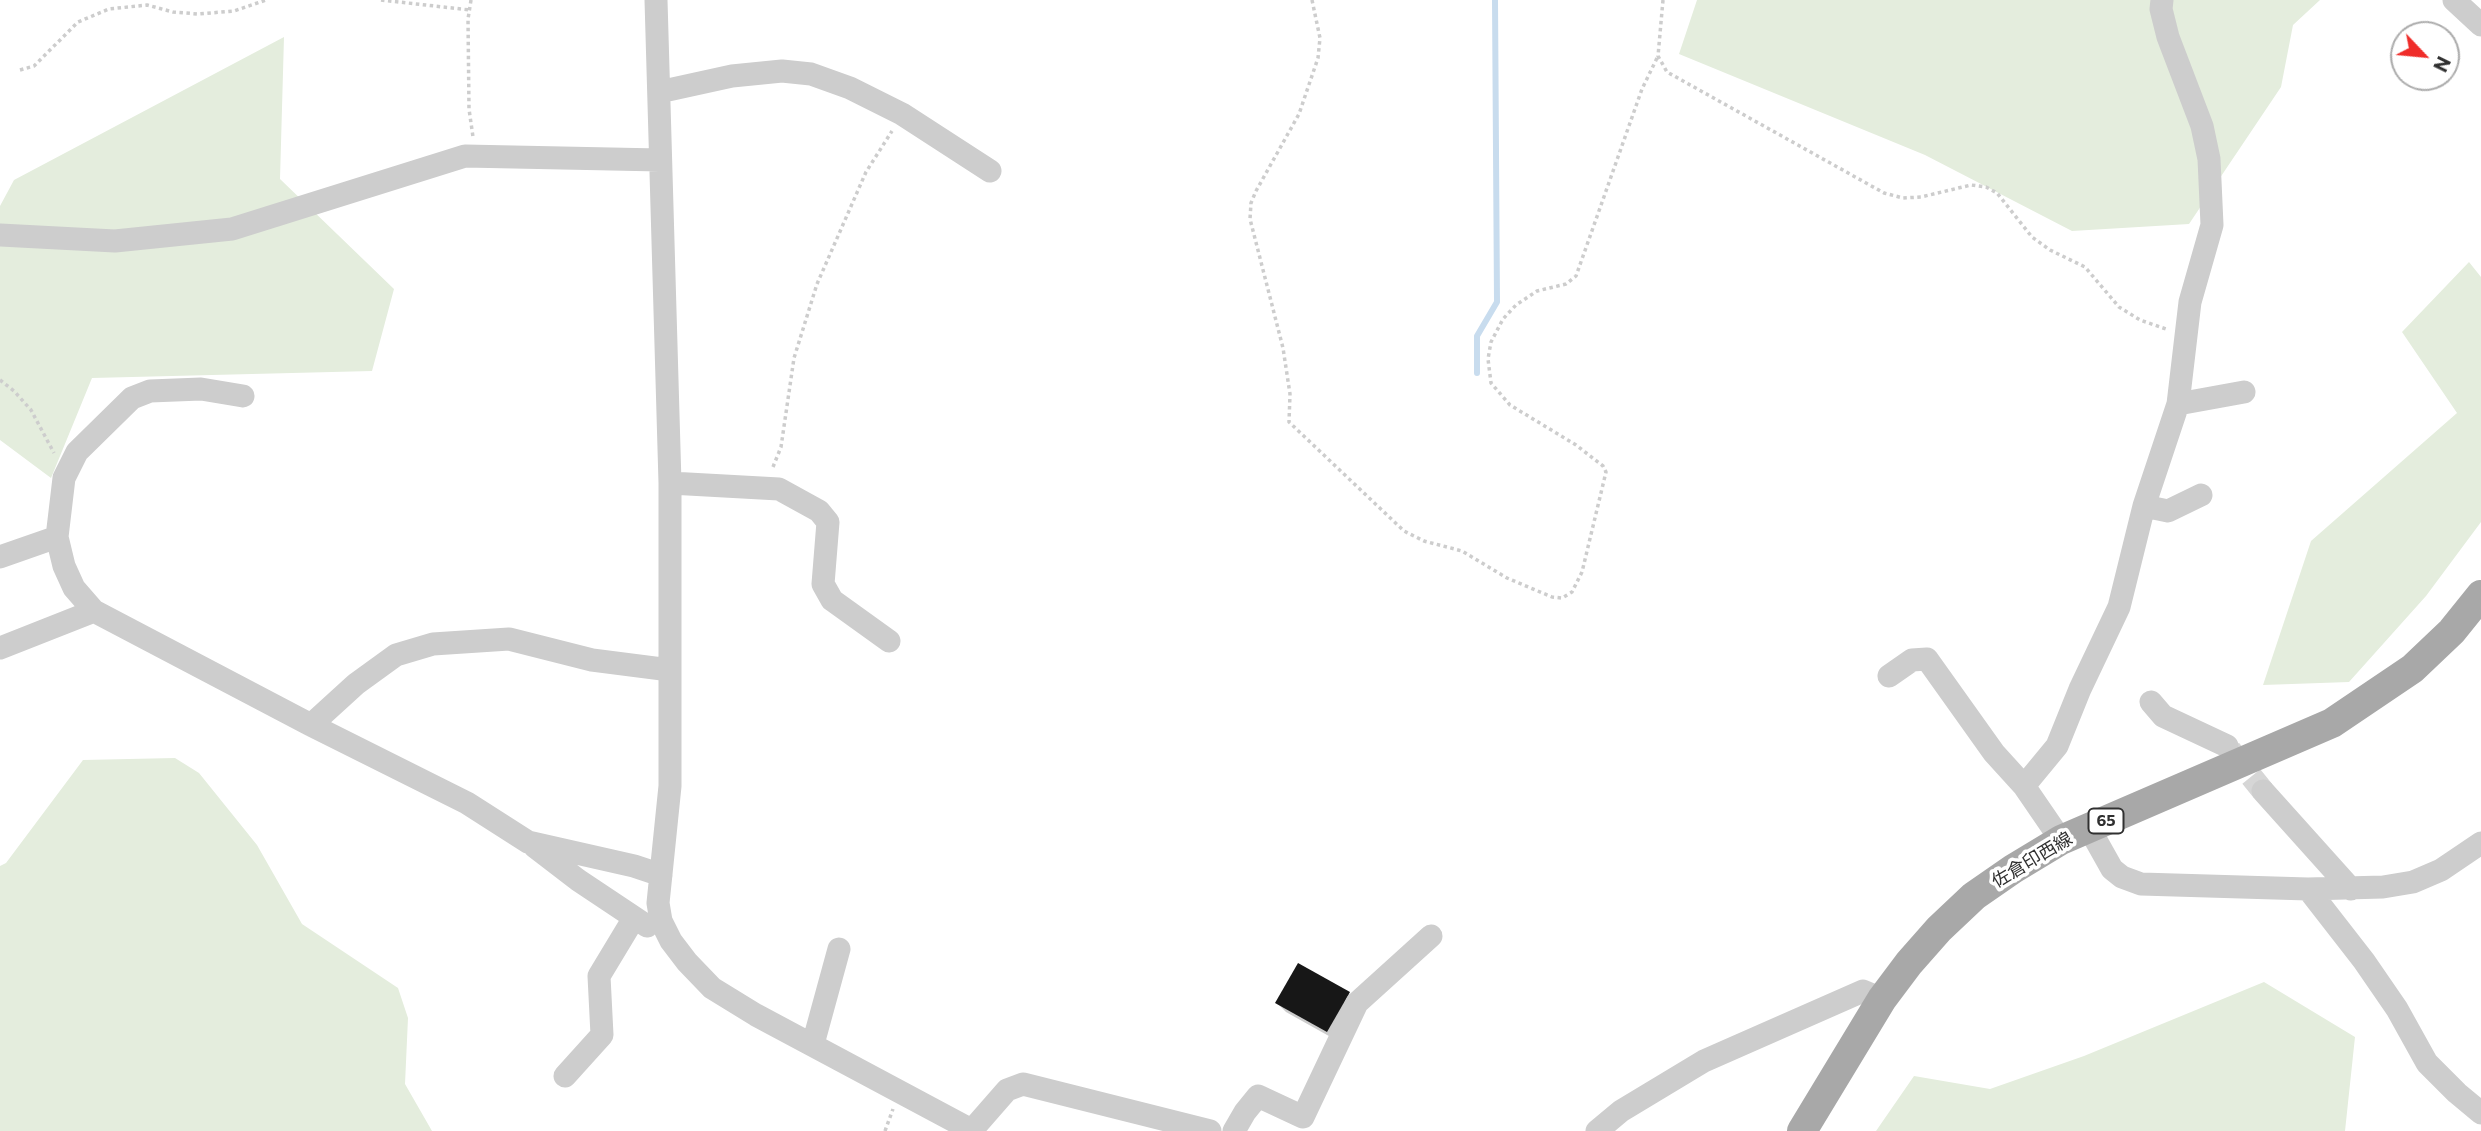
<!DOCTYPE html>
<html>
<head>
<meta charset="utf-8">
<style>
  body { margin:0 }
  #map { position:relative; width:2481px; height:1131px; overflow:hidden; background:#fff; font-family:Commissioner,sans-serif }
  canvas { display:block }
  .north { position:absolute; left:2390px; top:21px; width:70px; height:70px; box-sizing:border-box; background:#fff; border:2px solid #acacac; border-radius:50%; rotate:116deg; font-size:19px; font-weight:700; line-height:28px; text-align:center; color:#303030 }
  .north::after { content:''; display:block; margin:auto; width:24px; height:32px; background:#ef2c29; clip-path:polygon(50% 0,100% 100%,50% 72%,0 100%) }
</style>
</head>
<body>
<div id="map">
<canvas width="2481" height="1131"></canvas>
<div class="north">N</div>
</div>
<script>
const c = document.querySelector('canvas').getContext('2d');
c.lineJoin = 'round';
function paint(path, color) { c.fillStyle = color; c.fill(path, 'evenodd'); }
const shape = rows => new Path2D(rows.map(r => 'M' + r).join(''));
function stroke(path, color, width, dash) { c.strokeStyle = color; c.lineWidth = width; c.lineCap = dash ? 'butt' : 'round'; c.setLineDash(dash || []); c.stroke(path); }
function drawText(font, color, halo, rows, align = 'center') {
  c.font = font + ' Commissioner,"Noto Sans JP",sans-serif'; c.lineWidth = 7; c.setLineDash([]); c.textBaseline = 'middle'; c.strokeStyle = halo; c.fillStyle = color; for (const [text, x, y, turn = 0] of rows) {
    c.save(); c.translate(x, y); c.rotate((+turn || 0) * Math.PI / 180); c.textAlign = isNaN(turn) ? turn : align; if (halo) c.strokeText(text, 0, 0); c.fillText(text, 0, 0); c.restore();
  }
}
const green = shape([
  [1697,0,2320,0,2293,25,2281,87,2189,224,2072,231,1925,155,1679,54],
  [284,37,280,179,394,289,372,371,92,378,51,478,0,440,0,206,14,180],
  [2469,262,2481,277,2481,522,2426,596,2349,682,2263,685,2311,541,2457,413,2402,332],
  [175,758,199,773,257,845,302,924,398,988,408,1018,405,1084,432,1131,0,1131,0,866,6,863,83,760],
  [2264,982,2355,1037,2345,1131,1876,1131,1914,1076,1990,1089,2084,1056]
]);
const shadow = shape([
  [1349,994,1358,1003,1336,1040,1286,1012,1277,1003]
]);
const stream = shape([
  [1477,373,1477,336,1497,302,1495,0]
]);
const building = shape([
  [1298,963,1350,992,1327,1032,1275,1003]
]);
const minorTunnel = shape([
  [2230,750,2263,791]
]);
const path = shape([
  [381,0,470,10],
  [471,0,468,19,469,109,473,137],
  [1312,0,1320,38,1318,58,1299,114,1256,191,1251,203,1250,219,1283,348,1290,394,1289,422,1404,531,1424,541,1462,551,1507,578,1552,597,1562,598,1572,592,1582,572,1606,472,1603,466,1576,445,1510,405,1491,383,1488,359,1491,342,1503,319,1516,305,1537,291,1566,284,1576,276,1642,89,1658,56],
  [1663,0,1658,56,1667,72,1884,193,1903,198,1921,197,1971,185,1986,187,1997,193,2032,237,2050,250,2085,267,2119,307,2140,320,2166,329],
  [20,70,34,66,78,22,109,9,147,5,173,12,198,14,234,11,266,0],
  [0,380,14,391,31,410,54,453],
  [773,467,781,447,794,358,817,284,866,172,892,131],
  [885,1131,893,1109]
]);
const minor = shape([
  [656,0,670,483,670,786,658,903,661,921,671,941,687,962,712,988,756,1015,973,1131],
  [2454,0,2481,25],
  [659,92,732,76,782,71,811,74,850,88,902,114,990,171],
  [0,235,115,241,232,229,465,156,660,160],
  [243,396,201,389,150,391,132,398,77,452,64,478,57,537,64,566,74,588,94,611,311,725,467,803,528,842,634,866,661,875],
  [2178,404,2244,392],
  [670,483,779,489,819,511,828,522,823,584,832,600,889,641],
  [2144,506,2168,511,2201,495],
  [0,557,57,537],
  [0,648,94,611],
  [1889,676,1912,660,1927,659,1994,753,2024,786,2061,840],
  [2151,702,2163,716,2227,746],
  [311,725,356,684,396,655,433,644,509,639,592,660,670,670],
  [2024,786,2057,746,2080,689,2119,607,2144,506,2178,404,2190,302,2212,225,2209,159,2202,126,2168,37,2161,9,2162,0],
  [2263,791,2351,889],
  [2089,828,2112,869,2122,877,2141,884,2308,889,2383,887,2413,882,2441,870,2481,843],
  [535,847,578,880,647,926],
  [2308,889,2364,961,2397,1009,2427,1063,2457,1093,2481,1113],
  [813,1044,839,949],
  [565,1076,602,1035,599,976,634,918],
  [972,1130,1007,1090,1023,1084,1210,1131],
  [1234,1131,1245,1112,1258,1096,1303,1117,1357,1003,1431,936],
  [1597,1131,1621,1111,1704,1061,1863,991,1882,999]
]);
const major = shape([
  [1802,1131,1882,999,1909,963,1939,929,1974,896,2013,869,2061,840,2332,723,2412,669,2452,631,2481,595]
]);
const shields = [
  [2106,821,35]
];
const shieldNames = [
  ["65",2106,821]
];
const streetNames = [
  ["佐倉印西線",2032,860,-31]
];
paint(green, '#e4eddd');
paint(shadow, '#0003');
stroke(stream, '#c8dcee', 6);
paint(building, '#171717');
stroke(minorTunnel, '#d6d6d6', 23, [23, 11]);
stroke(path, '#cdcdcd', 3.5, [3.5, 3.5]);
stroke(minor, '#cdcdcd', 23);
stroke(major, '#a8a8a8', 30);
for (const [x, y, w] of shields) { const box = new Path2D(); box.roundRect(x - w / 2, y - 12.5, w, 25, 5); c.fillStyle = '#fff'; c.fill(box); stroke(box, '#303030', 2); }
drawText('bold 16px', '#303030', null, shieldNames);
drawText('18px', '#303030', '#fff', streetNames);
</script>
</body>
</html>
